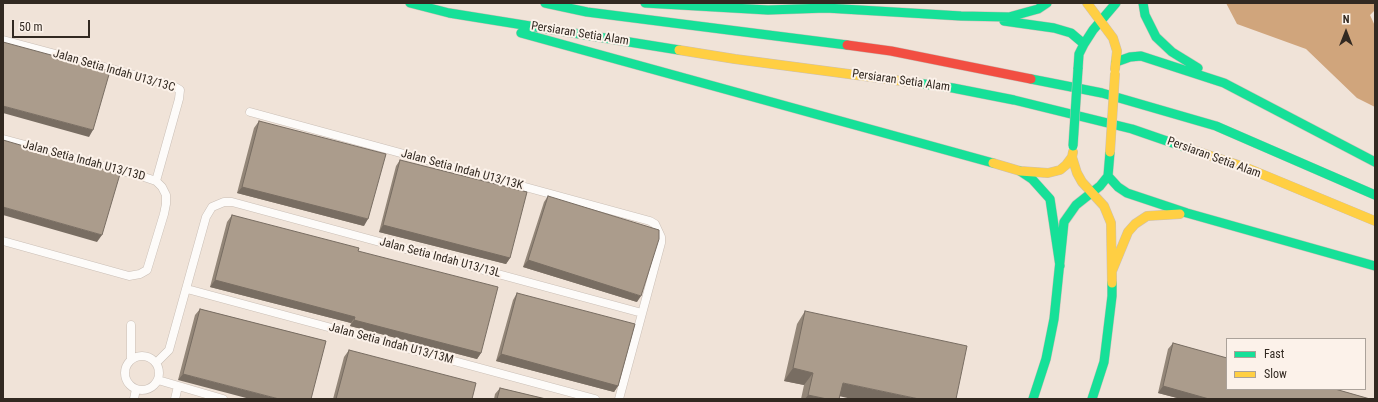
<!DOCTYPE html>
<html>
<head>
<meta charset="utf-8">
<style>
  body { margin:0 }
  #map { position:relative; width:1378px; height:402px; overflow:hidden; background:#f0e3d8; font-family:"Roboto Condensed",sans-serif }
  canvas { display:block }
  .frame { position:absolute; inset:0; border:4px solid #322921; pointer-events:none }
  .legend { position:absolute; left:1226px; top:338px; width:140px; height:52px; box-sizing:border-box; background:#fcf2ea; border:1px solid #aba29a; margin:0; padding:5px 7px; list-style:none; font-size:12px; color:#322921 }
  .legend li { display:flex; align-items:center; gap:8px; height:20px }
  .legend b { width:20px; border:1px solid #aba29a }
  .north { position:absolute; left:1326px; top:12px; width:40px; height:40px; -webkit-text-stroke:3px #fcf2ea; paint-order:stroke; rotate:0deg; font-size:11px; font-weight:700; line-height:16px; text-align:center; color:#322921 }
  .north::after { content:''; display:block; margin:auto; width:14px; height:18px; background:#322921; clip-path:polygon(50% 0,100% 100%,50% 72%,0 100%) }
  .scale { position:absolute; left:12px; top:20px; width:78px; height:18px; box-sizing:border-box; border:2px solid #322921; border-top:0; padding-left:5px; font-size:12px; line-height:14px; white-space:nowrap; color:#322921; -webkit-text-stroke:3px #fcf2ea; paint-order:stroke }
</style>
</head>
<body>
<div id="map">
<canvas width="1378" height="402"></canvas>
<div class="frame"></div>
<ul class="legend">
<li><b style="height:5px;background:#16e098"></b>Fast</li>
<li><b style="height:5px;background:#ffcf43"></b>Slow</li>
</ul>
<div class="north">N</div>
<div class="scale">50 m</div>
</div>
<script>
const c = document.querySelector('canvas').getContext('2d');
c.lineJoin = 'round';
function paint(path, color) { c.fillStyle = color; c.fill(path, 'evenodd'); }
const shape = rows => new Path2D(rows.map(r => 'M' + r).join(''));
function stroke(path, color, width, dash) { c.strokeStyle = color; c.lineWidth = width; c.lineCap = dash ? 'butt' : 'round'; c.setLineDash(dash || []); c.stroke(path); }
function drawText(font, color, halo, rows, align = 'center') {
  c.font = font + ' "Roboto Condensed",sans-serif'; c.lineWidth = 4; c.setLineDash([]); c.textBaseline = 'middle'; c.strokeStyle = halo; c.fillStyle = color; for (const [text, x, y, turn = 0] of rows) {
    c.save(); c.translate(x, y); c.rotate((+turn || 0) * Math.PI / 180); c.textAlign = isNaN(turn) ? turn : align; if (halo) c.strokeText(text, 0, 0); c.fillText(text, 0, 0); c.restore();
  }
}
const water = shape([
  [1226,3,1375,3,1375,10,1370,15,1375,26,1375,107,1357,98,1306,49,1237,24]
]);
const street = shape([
  [3,40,172,85,180,90,179,99,156,181],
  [250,112,650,221,655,224,661,237,661,243,619,399],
  [3,139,141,176,156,181,162,187,166,195,166,204,164,214,147,270,140,274,129,276,3,241],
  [187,289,595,399],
  '125 373a17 17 0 1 1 34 0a17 17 0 1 1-34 0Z',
  [131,360,131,325],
  [156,363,169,350,206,217,212,207,224,202,232,202,642,313],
  [158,380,223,399],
  [134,399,136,389],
  [175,399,178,386]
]);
const fast = shape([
  [410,3,449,13,679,50],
  [545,3,587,12,847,45],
  [645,3,768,10,826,8,961,16,1009,17,1038,9,1047,3],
  [1143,3,1145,15,1156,37,1172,52,1198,68],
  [1004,21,1054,28,1071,33,1084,44],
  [521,33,993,163],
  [1116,62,1130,57,1141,56,1224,83,1375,162],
  [1078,69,1079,54,1084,44,1093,30,1116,3],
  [1031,79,1102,93,1216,126,1375,195],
  [917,83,953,88,1014,100,1132,129,1190,149],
  [1020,171,1032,179,1050,199,1060,266],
  [1108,176,1118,187,1127,193,1187,213,1375,266],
  [1033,399,1046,359,1054,319,1064,222,1076,205,1100,186,1108,176,1110,152],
  [1092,399,1104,362,1112,296,1112,283]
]);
const slow = shape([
  [1087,3,1113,38,1117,51,1115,69],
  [679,50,735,59,917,83],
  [1190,149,1247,168,1375,221],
  [1073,152,1072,157,1077,173,1082,182,1104,206,1111,223,1112,283],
  [993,163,1020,171,1048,173,1060,170,1066,165,1072,157],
  [1112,271,1128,232,1135,224,1147,216,1180,214]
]);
const jam = shape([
  [847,45,891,51,1031,79]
]);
const fastBridge = shape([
  [1073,146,1078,69]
]);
const slowBridge = shape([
  [1110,152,1115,73]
]);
const wall = shape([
  [259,121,364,226,237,193,254,128],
  [400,160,510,258,506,264,379,232,396,166],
  [548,196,637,302,523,267,544,202],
  [232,215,358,251,481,353,477,359,350,326,351,323,210,287,227,222],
  [517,293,618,386,614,392,496,361,513,300],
  [200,309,326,341,178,380,195,315],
  [805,311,840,396,839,399,801,399,804,385,784,381,797,324],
  [1173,343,1370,399,1181,399,1158,393,1168,349],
  [349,350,472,399,333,399,344,357],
  [500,388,546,399,494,399,495,394]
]);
const shadedWall = shape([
  [3,106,93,130,89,137,3,113],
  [242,187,368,219,364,226,237,193],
  [3,207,102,235,97,242,3,215],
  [383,225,510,258,506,264,379,232],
  [528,260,641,296,637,302,523,267],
  [215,280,355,317,351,323,210,287],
  [354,320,481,353,477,359,350,326],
  [501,354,618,386,614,392,496,361],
  [793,368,813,373,804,385,784,381],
  [183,374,279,399,250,399,178,380],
  [843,383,919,399,852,399,834,395],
  [1163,386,1209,399,1181,399,1158,393],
  [808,395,827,399,805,399]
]);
const building = shape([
  [3,42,110,71,93,130,3,106,3,42],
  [259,121,386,154,368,219,242,187,259,121],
  [3,140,120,174,102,235,3,207,3,140],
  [400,160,527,192,510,258,383,225,400,160],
  [548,196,659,230,659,239,641,296,528,260,548,196],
  [232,215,359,248,358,251,498,287,481,353,354,320,355,317,215,280,232,215],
  [517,293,635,324,618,386,501,354,517,293],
  [200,309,326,341,311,399,279,399,183,374,200,309],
  [805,311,967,346,956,399,919,399,843,383,839,399,827,399,808,395,813,373,793,368,805,311],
  [1173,343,1227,358,1227,389,1335,389,1370,399,1209,399,1163,386,1173,343],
  [349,350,476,383,472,399,336,399,349,350],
  [500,388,546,399,497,399,500,388]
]);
const streetNames = [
  ["Persiaran Setia Alam",580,34,9],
  ["Jalan Setia Indah U13/13C",114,71,16],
  ["Persiaran Setia Alam",901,81,8],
  ["Persiaran Setia Alam",1214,158,20],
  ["Jalan Setia Indah U13/13D",84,161,15],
  ["Jalan Setia Indah U13/13K",462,170,15],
  ["Jalan Setia Indah U13/13L",440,258,15],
  ["Jalan Setia Indah U13/13M",391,344,15]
];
paint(water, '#d0a57c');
stroke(street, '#cabfb6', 9);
stroke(fast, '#cabfb6', 10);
stroke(slow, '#cabfb6', 10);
stroke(jam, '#cabfb6', 10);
stroke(street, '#fdfbf9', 8);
stroke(fast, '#16e098', 9);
stroke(slow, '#ffcf43', 9);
stroke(jam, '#f24e42', 9);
stroke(fastBridge, '#cabfb6', 10, []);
stroke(slowBridge, '#cabfb6', 10, []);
stroke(fastBridge, '#16e098', 9);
stroke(slowBridge, '#ffcf43', 9);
paint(wall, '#938678');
paint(shadedWall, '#786d62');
paint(building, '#ab9c8c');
stroke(building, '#786d62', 1);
drawText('12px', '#322921', '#fcf2ea', streetNames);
</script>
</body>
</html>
